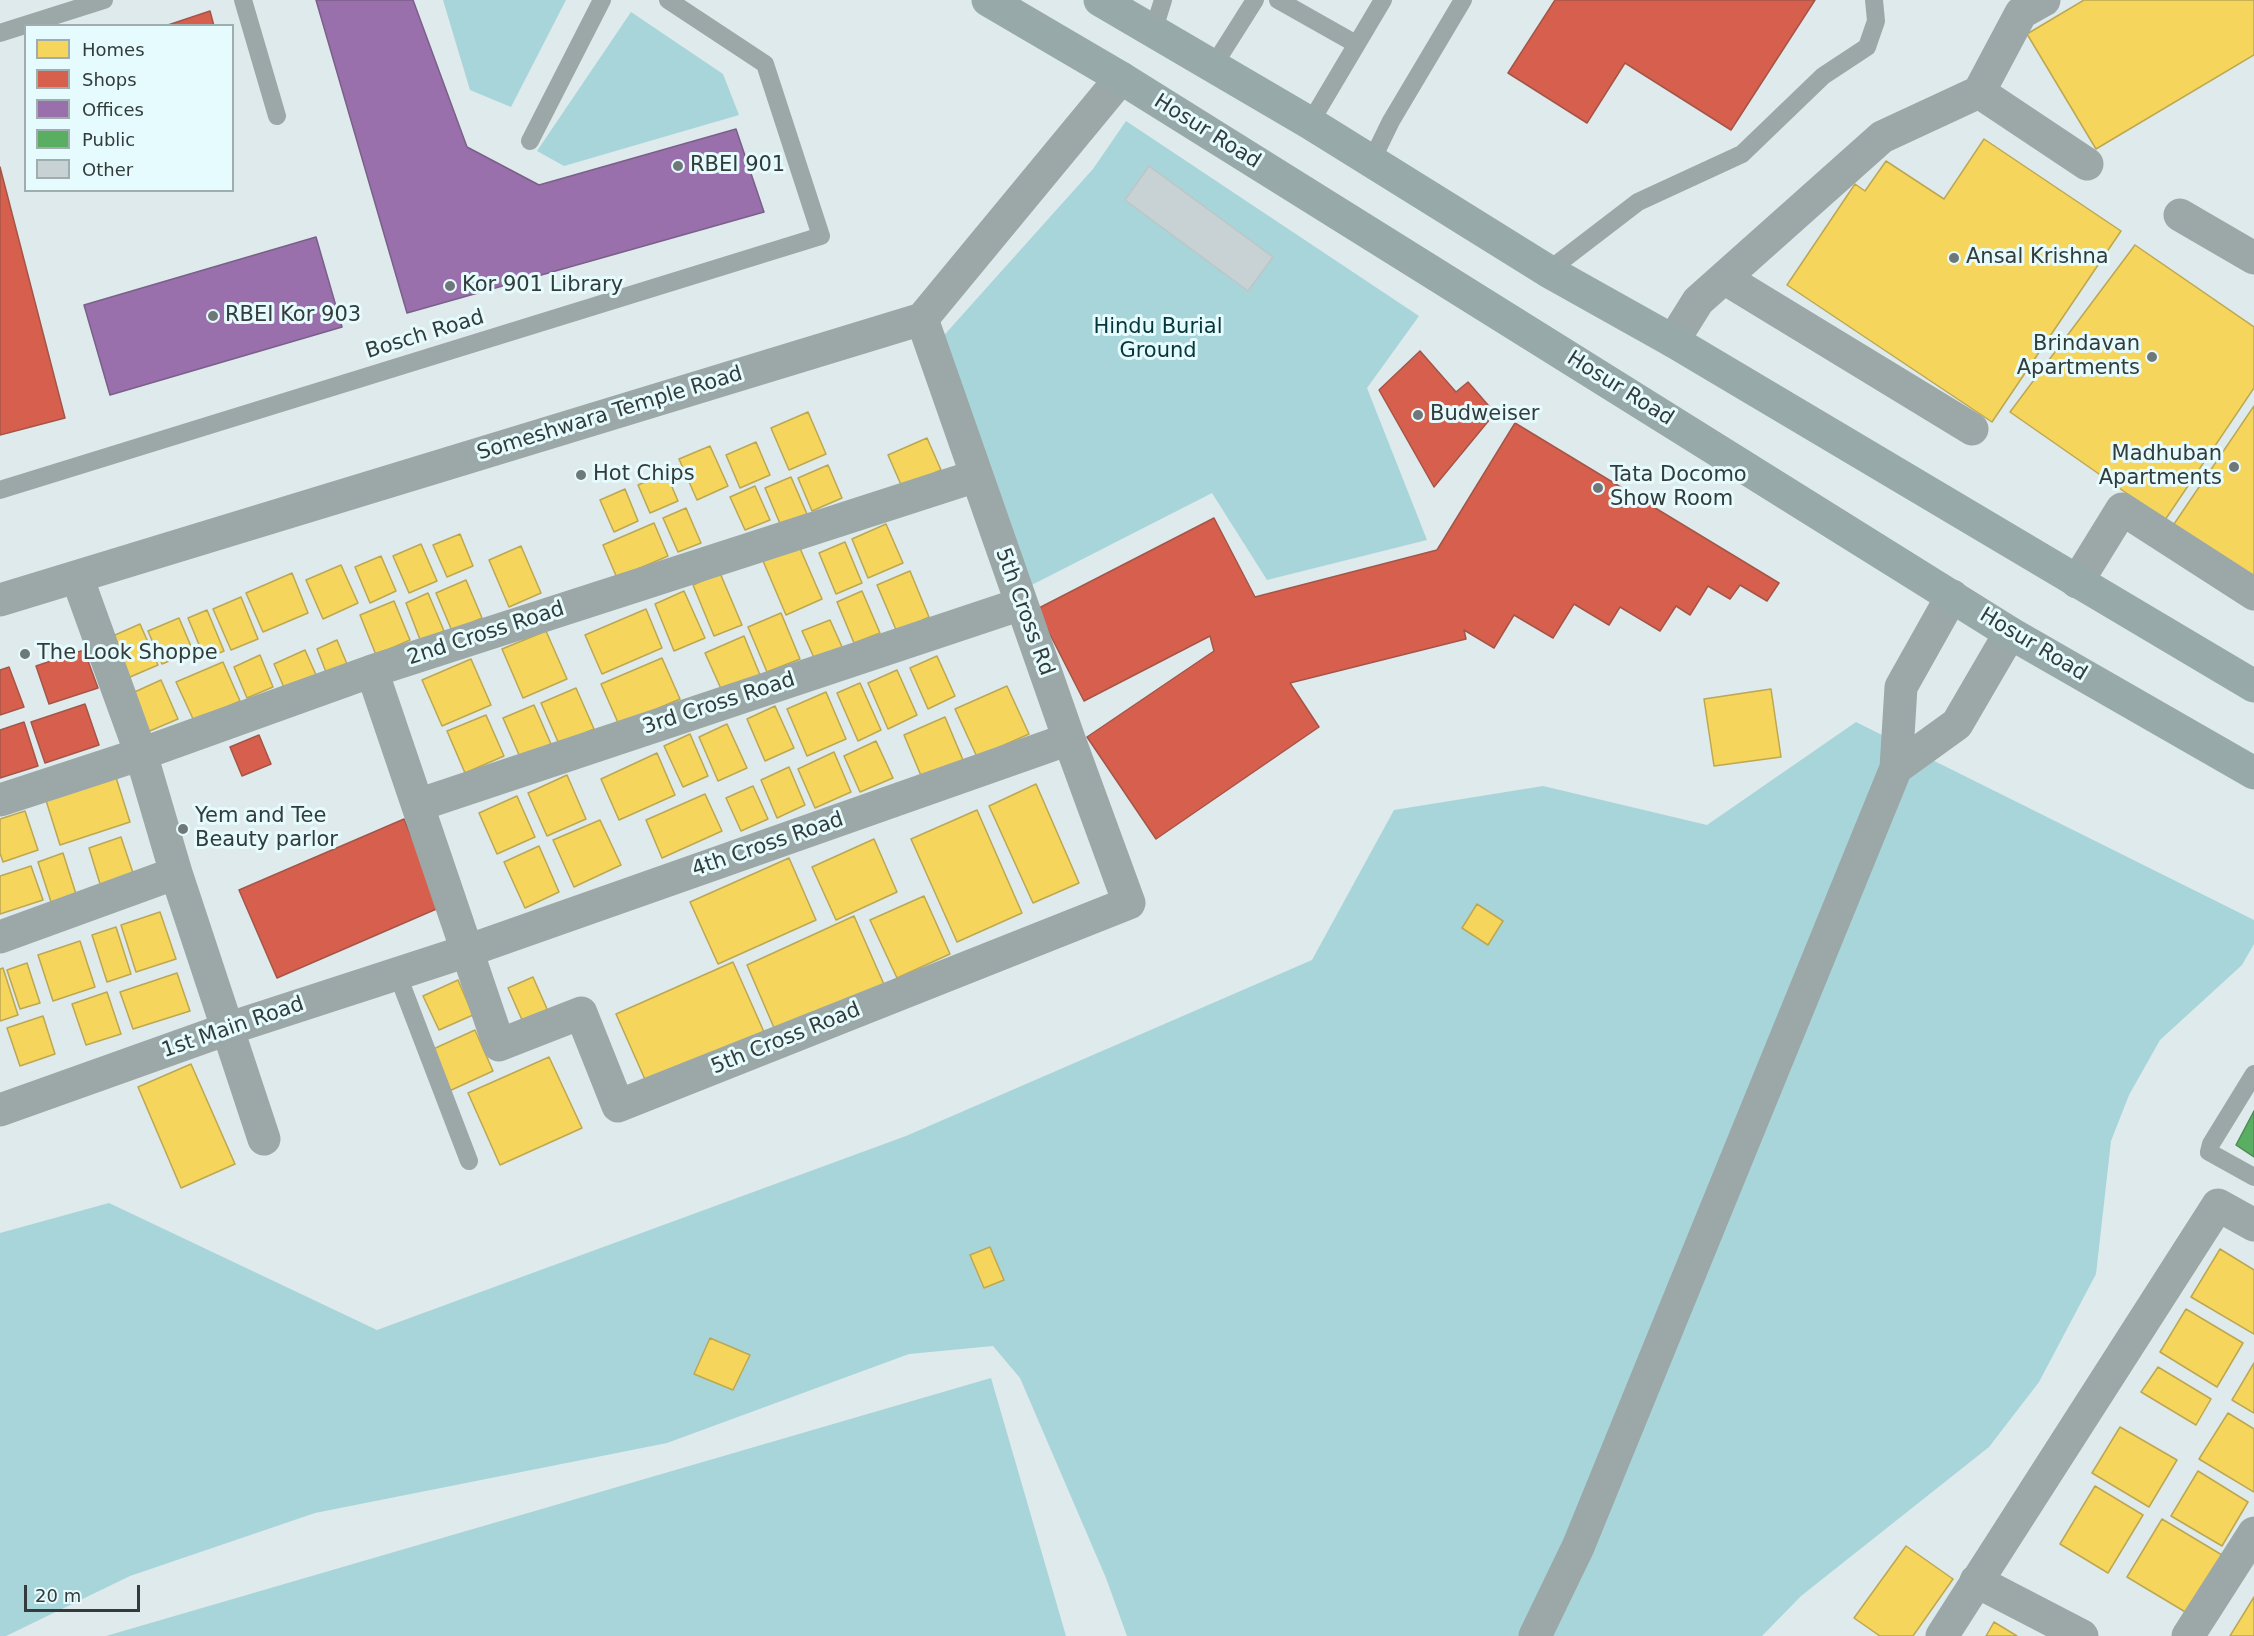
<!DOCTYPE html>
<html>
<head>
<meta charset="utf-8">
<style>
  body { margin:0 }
  #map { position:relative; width:2254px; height:1636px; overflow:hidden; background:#deeaeb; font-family:"DejaVu Sans",sans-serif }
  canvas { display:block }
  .legend { position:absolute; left:24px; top:24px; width:210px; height:168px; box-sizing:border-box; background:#e6fbfd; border:2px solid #9eaeaf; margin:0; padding:8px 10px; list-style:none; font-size:18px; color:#333b3b }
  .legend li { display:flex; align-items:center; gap:12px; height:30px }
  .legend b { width:30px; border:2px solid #9eaeaf }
  .scale { position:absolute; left:24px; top:1585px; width:116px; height:27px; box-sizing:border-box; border:3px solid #333b3b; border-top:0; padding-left:8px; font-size:18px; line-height:21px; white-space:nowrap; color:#333b3b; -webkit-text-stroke:4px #e6fbfd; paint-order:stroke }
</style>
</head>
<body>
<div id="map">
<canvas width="2254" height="1636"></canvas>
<ul class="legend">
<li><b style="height:16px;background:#f6d55c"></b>Homes</li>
<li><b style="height:16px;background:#d6604d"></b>Shops</li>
<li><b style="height:16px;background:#9970ab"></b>Offices</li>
<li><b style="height:16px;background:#5aae61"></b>Public</li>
<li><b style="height:16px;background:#c8d1d3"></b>Other</li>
</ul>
<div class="scale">20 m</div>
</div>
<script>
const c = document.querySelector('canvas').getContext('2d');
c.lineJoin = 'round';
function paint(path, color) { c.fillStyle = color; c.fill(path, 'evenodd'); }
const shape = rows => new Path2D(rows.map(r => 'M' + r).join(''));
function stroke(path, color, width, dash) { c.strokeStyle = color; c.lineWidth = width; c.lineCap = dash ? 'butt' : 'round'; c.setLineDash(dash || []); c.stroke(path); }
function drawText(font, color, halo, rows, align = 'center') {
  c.font = font + ' "DejaVu Sans",sans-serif'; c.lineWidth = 6; c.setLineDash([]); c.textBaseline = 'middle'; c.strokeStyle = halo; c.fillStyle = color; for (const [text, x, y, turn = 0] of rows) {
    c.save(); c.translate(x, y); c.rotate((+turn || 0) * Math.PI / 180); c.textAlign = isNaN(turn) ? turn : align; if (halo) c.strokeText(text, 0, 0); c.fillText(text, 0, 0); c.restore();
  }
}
const green = shape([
  [443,0,566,0,511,107,470,90],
  [631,12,723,74,739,115,564,166,537,151],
  [1126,121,1419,316,1367,388,1427,540,1267,580,1212,493,1020,591,938,342,1093,169],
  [1856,722,2254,920,2254,944,2242,965,2160,1040,2129,1095,2111,1141,2096,1274,2039,1382,1989,1447,1801,1596,1762,1636,1127,1636,1106,1578,1020,1378,993,1346,909,1354,667,1443,315,1513,130,1576,6,1636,0,1636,0,1233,109,1203,377,1330,906,1136,1312,960,1394,810,1543,786,1707,825],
  [991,1378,1066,1636,106,1636]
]);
const homes = shape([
  [2084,0,2254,0,2254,55,2096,149,2027,34,2084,0],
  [1984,139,2121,231,1992,422,1787,285,1855,184,1865,191,1886,161,1944,199,1984,139],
  [2135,245,2254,327,2254,388,2165,520,2010,412,2135,245],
  [2254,406,2254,582,2172,527,2254,406],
  [808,412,826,454,789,470,771,428,808,412],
  [927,438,941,470,902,487,888,455,927,438],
  [756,442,770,475,740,488,726,455,756,442],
  [710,446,728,486,697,500,679,459,710,446],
  [828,465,842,498,812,511,798,478,828,465],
  [666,473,678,501,650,513,638,485,666,473],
  [791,477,807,514,781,526,765,488,791,477],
  [755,486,770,520,745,530,730,497,755,486],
  [625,489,638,521,614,532,600,500,625,489],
  [686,508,701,543,678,552,663,518,686,508],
  [654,523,668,556,617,578,603,545,654,523],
  [886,524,903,563,868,578,852,539,886,524],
  [460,534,473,566,447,577,433,545,460,534],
  [845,542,862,583,836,594,819,553,845,542],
  [421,544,437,581,409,593,393,556,421,544],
  [521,546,541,593,509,607,489,560,521,546],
  [799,546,822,599,786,615,763,561,799,546],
  [381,556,396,591,370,603,355,567,381,556],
  [341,565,358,603,323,619,306,580,341,565],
  [910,571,929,617,897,632,877,585,910,571],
  [292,573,308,613,263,632,246,593,292,573],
  [720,573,742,625,714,636,693,585,720,573],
  [466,580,482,618,452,631,436,593,466,580],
  [684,591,705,638,674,651,655,604,684,591],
  [862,591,880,633,854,643,837,602,862,591],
  [428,593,444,631,421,642,406,603,428,593],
  [241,597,258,639,231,650,213,609,241,597],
  [394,601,410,640,376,655,360,615,394,601],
  [646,609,662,648,602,674,585,635,646,609],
  [207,610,224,651,205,659,188,618,207,610],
  [781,613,800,659,767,672,748,627,781,613],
  [179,618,193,651,162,664,148,631,179,618],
  [830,620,843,649,815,660,802,631,830,620],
  [140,624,158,665,123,680,106,639,140,624],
  [546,631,567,679,523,698,502,649,546,631],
  [744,636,760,675,722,691,705,653,744,636],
  [337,640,347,664,326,672,317,649,337,640],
  [305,650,317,677,285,690,274,664,305,650],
  [260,655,273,687,247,698,234,667,260,655],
  [937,656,955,696,928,709,910,668,937,656],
  [662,658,680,699,619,725,601,684,662,658],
  [471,659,491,705,442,726,422,680,471,659],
  [223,662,240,701,194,721,176,682,223,662],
  [897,670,917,715,888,729,868,683,897,670],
  [161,680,178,719,145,733,128,695,161,680],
  [860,683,881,730,858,741,837,693,860,683],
  [1007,686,1029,734,977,757,955,709,1007,686],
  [576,688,594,729,559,744,541,703,576,688],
  [1771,689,1781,757,1714,766,1704,699,1771,689],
  [826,692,846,739,807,756,787,709,826,692],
  [534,705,551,744,520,757,503,718,534,705],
  [775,706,794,748,765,761,747,719,775,706],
  [486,715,504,756,465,773,447,731,486,715],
  [945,717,963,760,922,778,904,735,945,717],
  [727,724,747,768,718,781,699,737,727,724],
  [690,734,708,776,683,787,664,746,690,734],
  [876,741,893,778,860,792,844,756,876,741],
  [834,752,851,792,815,808,798,769,834,752],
  [657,753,675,795,619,820,601,779,657,753],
  [789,767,805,805,777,818,761,780,789,767],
  [114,771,130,822,60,845,44,794,114,771],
  [567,775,586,819,547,836,528,793,567,775],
  [1036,784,1079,883,1033,903,989,806,1036,784],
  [753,786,768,819,741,831,726,798,753,786],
  [705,794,722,831,662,858,646,820,705,794],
  [517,796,535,837,497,854,479,813,517,796],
  [977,810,1022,913,957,942,911,839,977,810],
  [25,811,38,850,3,862,0,853,0,819,25,811],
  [600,820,621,865,574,887,553,840,600,820],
  [121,837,134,876,101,887,89,848,121,837],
  [874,839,897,892,836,920,812,867,874,839],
  [539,846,559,892,525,908,504,862,539,846],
  [63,853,76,894,51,902,38,862,63,853],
  [789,858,816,920,718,964,690,902,789,858],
  [31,866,43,900,0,914,0,876,31,866],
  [924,896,950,954,897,978,870,920,924,896],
  [1477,904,1503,921,1488,945,1462,928,1477,904],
  [160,912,176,959,136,972,121,925,160,912],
  [854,916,886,989,778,1037,747,965,854,916],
  [116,927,131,974,107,982,92,935,116,927],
  [80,941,95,987,53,1001,38,955,80,941],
  [733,962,764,1032,647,1084,616,1014,733,962],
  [27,963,40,1003,20,1009,7,970,27,963],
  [3,968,18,1015,0,1021,0,969,3,968],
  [177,973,190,1011,133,1029,120,992,177,973],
  [533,977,551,1018,526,1029,508,988,533,977],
  [458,980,473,1015,439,1030,423,996,458,980],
  [107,992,121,1034,86,1045,72,1004,107,992],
  [43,1016,55,1054,20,1066,7,1028,43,1016],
  [475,1030,493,1071,447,1092,429,1051,475,1030],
  [549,1057,582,1128,500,1165,468,1093,549,1057],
  [191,1064,235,1164,181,1188,138,1087,191,1064],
  [990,1247,1004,1280,984,1288,970,1255,990,1247],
  [2220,1249,2254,1270,2254,1334,2191,1297,2220,1249],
  [2186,1309,2243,1343,2217,1387,2160,1352,2186,1309],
  [710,1338,750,1355,733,1390,694,1374,710,1338],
  [2254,1363,2254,1413,2232,1400,2254,1363],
  [2158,1367,2211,1399,2196,1425,2141,1392,2158,1367],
  [2228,1413,2254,1429,2254,1492,2199,1459,2228,1413],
  [2120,1427,2177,1460,2149,1507,2092,1473,2120,1427],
  [2198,1471,2248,1502,2222,1546,2171,1516,2198,1471],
  [2095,1486,2143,1515,2108,1573,2060,1544,2095,1486],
  [2162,1519,2222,1555,2187,1613,2127,1577,2162,1519],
  [1906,1546,1953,1579,1913,1636,1880,1636,1854,1618,1906,1546],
  [2254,1597,2254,1636,2230,1636,2254,1597],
  [1994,1622,2017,1636,1986,1636,1994,1622]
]);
const shops = shape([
  [1555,0,1815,0,1731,130,1625,63,1587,123,1508,73,1555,0],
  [210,11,214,26,165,26,210,11],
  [0,167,65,418,0,435,0,167],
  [1420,351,1456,392,1468,382,1495,413,1434,487,1379,390,1420,351],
  [1515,423,1779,583,1767,601,1740,585,1730,599,1708,586,1690,615,1676,606,1660,631,1620,607,1609,625,1574,604,1553,638,1514,615,1494,648,1464,630,1466,639,1290,683,1319,727,1156,839,1087,737,1214,651,1210,636,1084,701,1037,609,1214,518,1255,597,1437,550,1515,423],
  [84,650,98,688,49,704,36,666,84,650],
  [9,667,24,707,0,715,0,670,9,667],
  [85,704,99,745,45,763,31,722,85,704],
  [24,722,38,766,0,778,0,730,24,722],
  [259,735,271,764,242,776,230,747,259,735],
  [404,819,441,907,277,978,239,890,404,819]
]);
const offices = shape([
  [316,0,413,0,467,147,539,185,736,129,764,212,407,313,316,0],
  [316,237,342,327,110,395,84,305,316,237]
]);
const public = shape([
  [2254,1111,2254,1157,2236,1145,2254,1111]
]);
const building = shape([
  [1149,166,1273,257,1248,291,1125,200,1149,166]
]);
const service = shape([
  [243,0,277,116],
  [1278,0,1356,44],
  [1153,32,1163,0],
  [0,33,104,0],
  [1212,68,1255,0],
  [1310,123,1383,0],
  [530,141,602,0],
  [1371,162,1391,121,1463,0],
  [1548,271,1638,202,1742,154,1823,76,1867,47,1876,21,1874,0],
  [0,490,821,236,765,64,668,0],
  [397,973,469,1161],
  [2254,1074,2211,1144,2209,1152,2254,1177]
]);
const minor = shape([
  [1979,92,2021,13,2044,0],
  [2180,215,2254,258],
  [1724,278,1972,429],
  [1673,341,1698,301,1882,137,1979,92,2087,164],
  [77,577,141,754,176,873,264,1139],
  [2077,582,2122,509,2254,594],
  [372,671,499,1045,581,1013,618,1106,1129,903,1069,739,922,319],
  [1896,768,1957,724,2010,633],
  [0,800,141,754,372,671,976,476],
  [418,805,1021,604],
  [0,937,176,873],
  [0,1110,227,1029,467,951,1069,739],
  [1976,1581,2082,1636],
  [1535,1636,1578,1547,1896,768,1901,687,1952,596],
  [1942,1636,2218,1205,2254,1225],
  [2188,1636,2254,1533]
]);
const tertiary = shape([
  [0,600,922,319,1121,78]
]);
const primary = shape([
  [988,0,1121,78,2010,633,2254,773],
  [1100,0,1310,123,1548,271,1673,341,2254,686]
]);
const markers = [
  [678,166,6,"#6f7879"],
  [1954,258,6,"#6f7879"],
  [450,286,6,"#6f7879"],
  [213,316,6,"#6f7879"],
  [2152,357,6,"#6f7879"],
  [1418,415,6,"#6f7879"],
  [2234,467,6,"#6f7879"],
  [581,475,6,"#6f7879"],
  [1598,488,6,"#6f7879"],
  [25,654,6,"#6f7879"],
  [183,829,6,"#6f7879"]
];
const streetNames = [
  ["Hosur Road",1207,132,32],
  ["Bosch Road",425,335,-17],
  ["Hosur Road",1620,389,32],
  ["Someshwara Temple Road",610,414,-17],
  ["5th Cross Rd",1024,612,70],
  ["2nd Cross Road",486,634,-18],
  ["Hosur Road",2033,645,31],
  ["3rd Cross Road",719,704,-18],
  ["4th Cross Road",768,845,-19],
  ["1st Main Road",233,1028,-19],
  ["5th Cross Road",786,1039,-22]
];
const poiNames = [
  ["RBEI 901",690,166],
  ["Ansal Krishna",1966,258],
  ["Kor 901 Library",462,286],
  ["RBEI Kor 903",225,316],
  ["Brindavan",2140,345,"right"],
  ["Apartments",2140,369,"right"],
  ["Budweiser",1430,415],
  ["Madhuban",2222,455,"right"],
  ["Apartments",2222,479,"right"],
  ["Hot Chips",593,475],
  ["Tata Docomo",1610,476],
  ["Show Room",1610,500],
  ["The Look Shoppe",37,654],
  ["Yem and Tee",195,817],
  ["Beauty parlor",195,841]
];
const parkNames = [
  ["Hindu Burial",1158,328],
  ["Ground",1158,352]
];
paint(green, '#a8d5d9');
paint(homes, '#f6d55c');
stroke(homes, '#bca752', 1.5);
paint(shops, '#d6604d');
stroke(shops, '#a55548', 1.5);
paint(offices, '#9970ab');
stroke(offices, '#7a6089', 1.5);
paint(public, '#5aae61');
stroke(public, '#4e8c56', 1.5);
paint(building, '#c8d1d3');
stroke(building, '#bdc6c7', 1.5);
stroke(service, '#9ba8a7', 18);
stroke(minor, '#9ba8a7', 33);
stroke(tertiary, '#9ba8a7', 33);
stroke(primary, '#97a9a8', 33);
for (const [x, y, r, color] of markers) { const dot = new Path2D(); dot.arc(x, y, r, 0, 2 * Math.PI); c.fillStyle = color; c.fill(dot); stroke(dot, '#e6fbfd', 2); }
drawText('21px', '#333b3b', '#e6fbfd', streetNames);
drawText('21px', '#333b3b', '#e6fbfd', poiNames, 'left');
drawText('21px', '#04373c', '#e6fbfd', parkNames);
</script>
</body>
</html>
